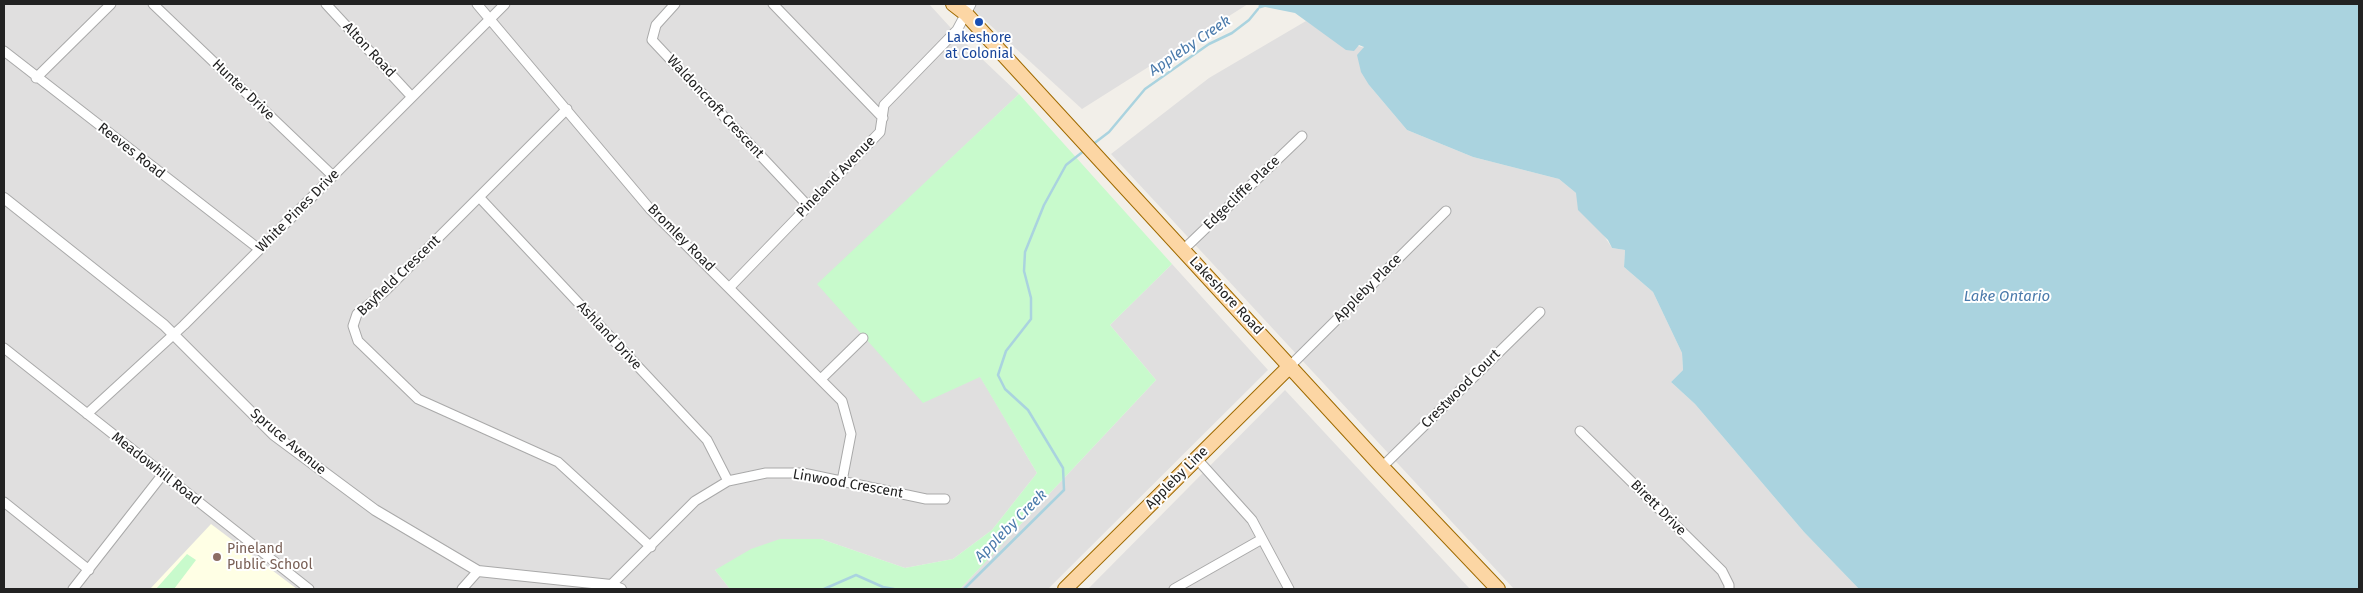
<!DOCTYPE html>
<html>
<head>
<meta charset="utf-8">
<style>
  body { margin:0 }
  #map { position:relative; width:2363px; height:593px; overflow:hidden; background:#f2efe9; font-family:"Fira Sans",sans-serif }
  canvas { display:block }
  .frame { position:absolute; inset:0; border:5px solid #222; pointer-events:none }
</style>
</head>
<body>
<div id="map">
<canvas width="2363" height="593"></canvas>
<div class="frame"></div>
</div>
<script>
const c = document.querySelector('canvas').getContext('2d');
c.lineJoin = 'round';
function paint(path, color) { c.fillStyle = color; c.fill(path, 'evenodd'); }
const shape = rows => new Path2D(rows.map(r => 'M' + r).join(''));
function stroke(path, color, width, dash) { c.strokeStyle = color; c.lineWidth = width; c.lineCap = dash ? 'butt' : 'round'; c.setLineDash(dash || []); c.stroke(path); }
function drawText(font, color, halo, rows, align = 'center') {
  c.font = font + ' "Fira Sans",sans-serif'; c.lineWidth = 4; c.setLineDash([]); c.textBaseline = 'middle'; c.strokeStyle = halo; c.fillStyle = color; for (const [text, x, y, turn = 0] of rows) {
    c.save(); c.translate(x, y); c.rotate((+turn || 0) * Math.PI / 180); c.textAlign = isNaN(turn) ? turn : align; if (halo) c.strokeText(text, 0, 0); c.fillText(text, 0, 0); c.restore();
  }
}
const residential = shape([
  [4,4,929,4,960,38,1019,94,818,285,980,376,1037,473,992,530,953,559,905,568,821,539,715,570,730,589,4,589],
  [967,4,1248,4,1082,109],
  [1306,21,1333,39,1365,48,1369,85,1407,130,1473,157,1559,179,1576,193,1612,248,1625,250,1624,267,1653,292,1682,353,1683,370,1671,382,1695,404,1804,532,1859,589,1514,589,1111,154,1209,78],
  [1172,264,1268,370,1048,589,960,589,1156,380,1110,325],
  [1285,390,1470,589,1088,589]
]);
const education = shape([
  [211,524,297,589,150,589]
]);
const park = shape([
  [1019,94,1172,264,1110,325,1156,380,960,589,730,589,715,570,751,549,780,539,821,539,905,568,953,559,992,530,1037,473,980,377,923,403,817,284],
  [187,554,196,560,174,589,156,589]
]);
const water = shape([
  [1259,4,2359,4,2359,589,1859,589,1804,532,1695,404,1671,382,1683,370,1682,353,1653,292,1624,267,1625,250,1612,248,1608,240,1578,210,1576,193,1559,179,1473,157,1407,130,1369,85,1361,72,1357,55,1364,47,1359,45,1354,51,1346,50,1295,13,1265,7,1258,9]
]);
const stream = shape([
  [1092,145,1109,132,1145,89,1209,44,1232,33,1249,20,1258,9],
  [824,589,856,575,883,587,894,589],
  [964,589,1064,490,1063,468,1028,410,1005,389,998,375,1006,351,1031,319,1031,298,1024,271,1025,252,1044,205,1066,165,1085,150]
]);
const minor = shape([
  [153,4,333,176],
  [326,4,412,97],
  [477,4,650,209,842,401,851,434,842,481],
  [675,4,656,25,652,40,808,206],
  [773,4,883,118],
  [4,51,259,249],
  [36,78,111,4],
  [567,109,383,293,357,314,353,326,358,341,418,399,558,462,651,547],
  [480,198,707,440,728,481],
  [1183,250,1302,136],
  [730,287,880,132,884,105,957,30,971,4],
  [4,348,309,589],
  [1290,366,1446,211],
  [822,378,863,338],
  [87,414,184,325,505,4],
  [1580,431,1722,571,1729,585,1729,589],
  [1197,459,1252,520,1289,589],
  [1382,467,1540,312],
  [4,502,89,570],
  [611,585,695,501,728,481,766,473,803,473,926,499,945,499],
  [73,589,163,474],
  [462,589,478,571],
  [1174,589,1262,539]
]);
const tertiary = shape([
  [4,198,164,325,274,435,375,510,478,571,611,585,621,589]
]);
const primary = shape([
  [953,4,966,14,1382,467,1498,589],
  [1065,589,1290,366]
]);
const markers = [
  [979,22,5,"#1a4fb4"],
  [217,557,5,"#8d6e63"]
];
const transitNames = [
  ["Lakeshore",979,38],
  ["at Colonial",979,54]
];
const streetNames = [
  ["Alton Road",369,50,47],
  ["Hunter Drive",243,90,44],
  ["Waldoncroft Crescent",715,107,47],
  ["Reeves Road",131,151,38],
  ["Pineland Avenue",836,177,-46],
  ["Edgecliffe Place",1242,193,-44],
  ["White Pines Drive",298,211,-45],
  ["Bromley Road",681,238,45],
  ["Bayfield Crescent",399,276,-44],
  ["Appleby Place",1368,288,-45],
  ["Lakeshore Road",1226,296,47],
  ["Ashland Drive",609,336,47],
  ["Crestwood Court",1461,389,-45],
  ["Spruce Avenue",288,442,40],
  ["Meadowhill Road",156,469,38],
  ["Appleby Line",1177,478,-45],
  ["Linwood Crescent",848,484,10],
  ["Birett Drive",1658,508,45]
];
const educationNames = [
  ["Pineland",227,549],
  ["Public School",227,565]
];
const waterNames = [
  ["Appleby Creek",1190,46,-34],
  ["Lake Ontario",2007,297],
  ["Appleby Creek",1011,526,-45]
];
paint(residential, '#e0dfdf');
paint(education, '#ffffe5');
paint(park, '#c8facc');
paint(water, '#aad3df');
stroke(stream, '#aad3df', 2.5);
stroke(minor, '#a9a9a9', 11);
stroke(tertiary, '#a9a9a9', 12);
stroke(primary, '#a06b00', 16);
stroke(minor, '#fff', 9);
stroke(tertiary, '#fff', 10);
stroke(primary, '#fcd6a4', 14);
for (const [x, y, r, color] of markers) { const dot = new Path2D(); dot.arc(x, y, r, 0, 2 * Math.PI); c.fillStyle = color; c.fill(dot); stroke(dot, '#fff', 2); }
drawText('14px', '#164399', '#fff', transitNames);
drawText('14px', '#222', '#fff', streetNames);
drawText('14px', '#785e54', '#fff', educationNames, 'left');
drawText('italic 15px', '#4a7aab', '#fff', waterNames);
</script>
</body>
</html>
